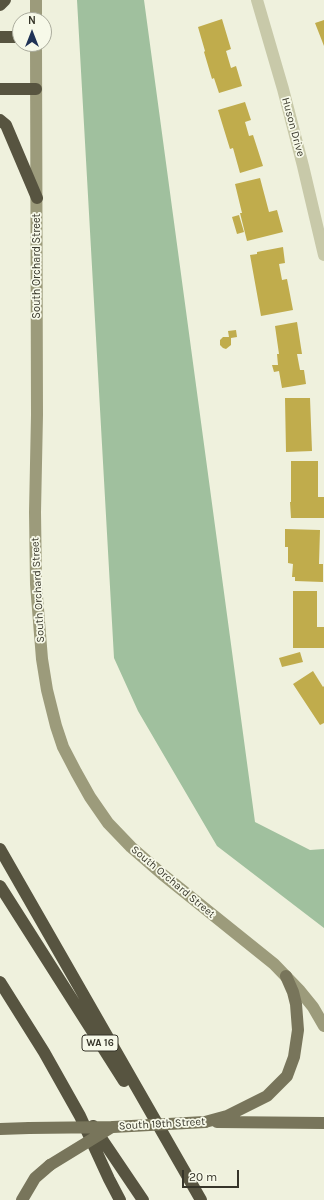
<!DOCTYPE html>
<html>
<head>
<meta charset="utf-8">
<style>
  body { margin:0 }
  #map { position:relative; width:324px; height:1200px; overflow:hidden; background:#eff1dd; font-family:Karla,sans-serif }
  canvas { display:block }
  .north { position:absolute; left:12px; top:12px; width:40px; height:40px; box-sizing:border-box; background:#f7f9e9; border:1px solid #aaab9c; border-radius:50%; rotate:0deg; font-size:11px; font-weight:700; line-height:16px; text-align:center; color:#363529 }
  .north::after { content:''; display:block; margin:auto; width:14px; height:18px; background:#203356; clip-path:polygon(50% 0,100% 100%,50% 72%,0 100%) }
  .scale { position:absolute; left:182px; top:1170px; width:57px; height:18px; box-sizing:border-box; border:2px solid #363529; border-top:0; padding-left:5px; font-size:12px; line-height:14px; white-space:nowrap; color:#363529; -webkit-text-stroke:3px #f7f9e9; paint-order:stroke }
</style>
</head>
<body>
<div id="map">
<canvas width="324" height="1200"></canvas>
<div class="north">N</div>
<div class="scale">20 m</div>
</div>
<script>
const c = document.querySelector('canvas').getContext('2d');
c.lineJoin = 'round';
function paint(path, color) { c.fillStyle = color; c.fill(path, 'evenodd'); }
const shape = rows => new Path2D(rows.map(r => 'M' + r).join(''));
function stroke(path, color, width, dash) { c.strokeStyle = color; c.lineWidth = width; c.lineCap = dash ? 'butt' : 'round'; c.setLineDash(dash || []); c.stroke(path); }
function drawText(font, color, halo, rows, align = 'center') {
  c.font = font + ' Karla,sans-serif'; c.lineWidth = 3.5; c.setLineDash([]); c.textBaseline = 'middle'; c.strokeStyle = halo; c.fillStyle = color; for (const [text, x, y, turn = 0] of rows) {
    c.save(); c.translate(x, y); c.rotate((+turn || 0) * Math.PI / 180); c.textAlign = isNaN(turn) ? turn : align; if (halo) c.strokeText(text, 0, 0); c.fillText(text, 0, 0); c.restore();
  }
}
const green = shape([
  [77,0,144,0,255,822,310,850,324,849,324,928,217,846,138,711,114,658]
]);
const building = shape([
  [222,19,231,49,226,51,231,68,236,66,242,86,219,93,214,78,212,79,204,52,205,51,198,27],
  [324,20,324,46,315,23],
  [245,102,251,120,245,122,249,136,253,135,263,166,240,173,233,148,230,149,218,110],
  [260,178,269,212,277,210,283,232,247,241,240,213,242,213,235,184],
  [239,215,244,232,237,234,232,217],
  [283,247,285,263,279,264,282,280,287,279,293,310,261,316,250,255,257,254,257,252],
  [297,322,302,354,297,354,300,370,304,370,306,384,282,388,279,371,274,372,272,365,278,365,277,354,279,354,275,326],
  [236,330,237,337,231,338,231,345,226,349,223,348,220,345,220,340,223,337,229,337,228,331],
  [285,398,310,398,312,451,286,452],
  [291,461,318,461,318,497,324,497,324,518,291,518,290,502,291,502],
  [285,529,320,530,319,564,323,564,323,582,295,581,295,577,292,577,293,564,288,563,288,547,285,547],
  [293,591,317,591,317,627,324,627,324,648,293,648],
  [300,652,303,662,282,667,279,658],
  [313,671,323,687,324,686,324,723,320,725,293,684]
]);
const street = shape([
  [257,0,283,89,303,166,324,255]
]);
const secondary = shape([
  [36,0,36,20],
  [36,44,37,415,35,512,36,584,42,659,47,690,56,726,63,747,76,772,90,797,108,823,131,847,162,874,274,964,300,991,313,1007,324,1026]
]);
const primary = shape([
  [205,1122,227,1116,267,1096,287,1076,294,1057,298,1030,296,1004,293,992,286,976],
  [217,1122,324,1123],
  [0,1129,29,1128],
  [22,1200,35,1178,50,1165]
]);
const highway = shape([
  [0,5,5,0],
  [0,37,20,37],
  [0,89,36,89],
  [0,120,6,125,37,198],
  [0,849,201,1200],
  [0,886,124,1081],
  [0,982,44,1052,80,1116,109,1179,120,1200],
  [93,1126,143,1200]
]);
const primaryBridge = shape([
  [29,1128,113,1127,205,1122],
  [50,1165,112,1127]
]);
const shields = [
  [100,1043,36]
];
const shieldNames = [
  ["WA 16",100,1043]
];
const streetNames = [
  ["Huson Drive",293,127,75],
  ["South Orchard Street",37,266,-90],
  ["South Orchard Street",38,590,-93],
  ["South Orchard Street",173,882,40],
  ["South 19th Street",162,1124,-3]
];
paint(green, '#a0c09e');
paint(building, '#c0ac4c');
stroke(street, '#c8c9a9', 12);
stroke(secondary, '#9c9b7b', 12);
stroke(primary, '#78755b', 12);
stroke(highway, '#575440', 12);
stroke(primaryBridge, '#78755b', 12);
for (const [x, y, w] of shields) { const box = new Path2D(); box.roundRect(x - w / 2, y - 8, w, 16, 3); c.fillStyle = '#f7f9e9'; c.fill(box); stroke(box, '#363529', 1); }
drawText('bold 10px', '#363529', null, shieldNames);
drawText('11px', '#363529', '#f7f9e9', streetNames);
</script>
</body>
</html>
